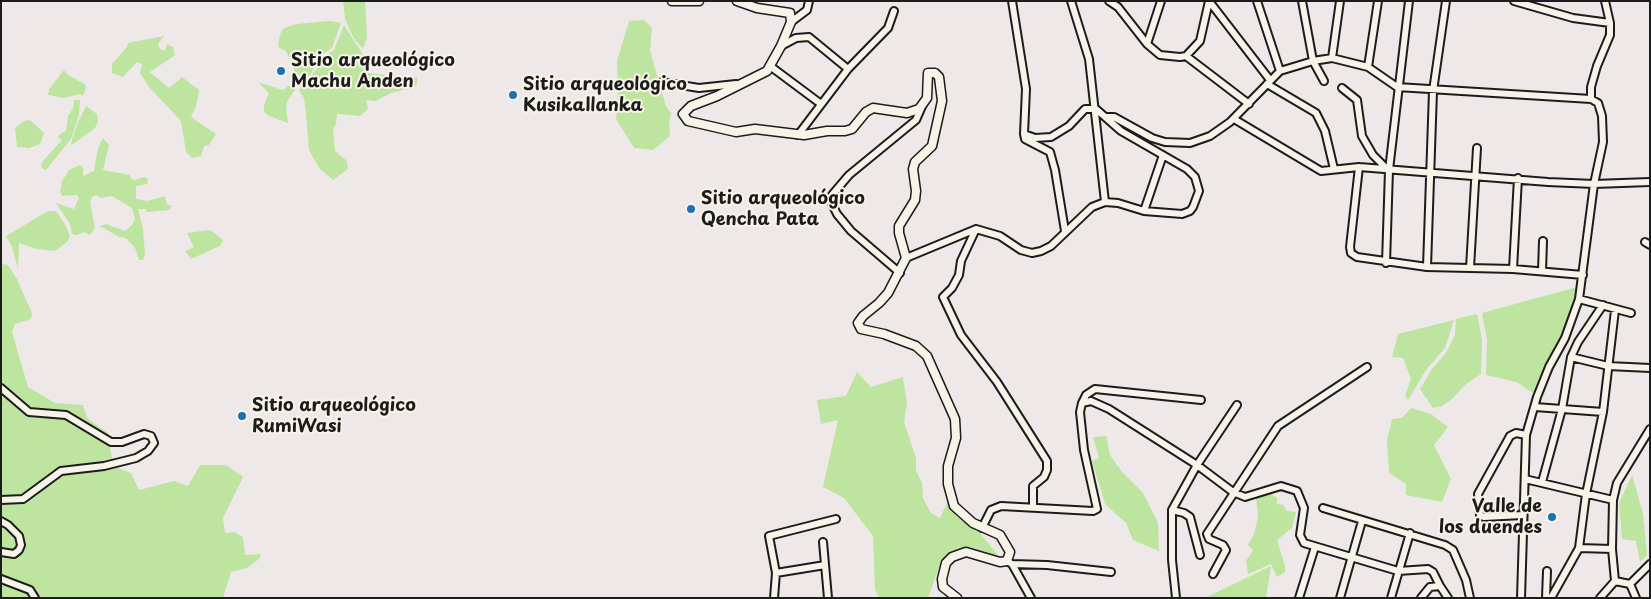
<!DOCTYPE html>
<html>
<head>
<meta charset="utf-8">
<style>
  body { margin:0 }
  #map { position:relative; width:1651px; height:599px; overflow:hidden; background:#efe8e9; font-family:"Playpen Sans",sans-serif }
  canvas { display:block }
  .frame { position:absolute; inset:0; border:2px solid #1c1c1c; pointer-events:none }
</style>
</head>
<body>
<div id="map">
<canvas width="1651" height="599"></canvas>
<div class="frame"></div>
</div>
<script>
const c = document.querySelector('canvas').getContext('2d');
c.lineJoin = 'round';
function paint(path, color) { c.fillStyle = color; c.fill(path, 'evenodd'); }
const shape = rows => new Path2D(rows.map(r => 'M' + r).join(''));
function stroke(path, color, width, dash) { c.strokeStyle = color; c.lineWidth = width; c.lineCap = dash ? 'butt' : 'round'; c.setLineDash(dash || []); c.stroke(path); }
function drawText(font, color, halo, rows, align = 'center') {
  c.font = font + ' "Playpen Sans",sans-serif'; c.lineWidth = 4; c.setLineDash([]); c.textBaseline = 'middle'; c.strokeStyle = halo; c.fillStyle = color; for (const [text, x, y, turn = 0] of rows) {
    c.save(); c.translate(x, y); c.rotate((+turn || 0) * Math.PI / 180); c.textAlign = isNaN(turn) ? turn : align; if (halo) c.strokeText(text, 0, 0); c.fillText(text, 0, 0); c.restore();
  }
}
const green = shape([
  [343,1,365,1,367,37,363,49,353,37,345,19],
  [644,20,652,28,650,51,666,106,671,113,669,124,670,136,653,150,634,148,616,119,618,93,617,61,629,21],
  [330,21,341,23,332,48,322,55,310,75,298,85,288,100,286,106,288,123,269,116,264,112,264,105,269,93,258,82,283,90,294,82,294,66,285,50,279,48,278,43,281,32,284,28,297,24],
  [344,25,362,53,368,73,417,78,417,83,415,87,391,93,376,101,366,100,368,109,360,116,337,114,336,124,333,129,335,151,347,161,348,169,333,180,319,168,309,150,306,113,304,98,299,91,300,87,308,80,327,55,334,50],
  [164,36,158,44,160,49,165,51,167,44,173,47,175,55,150,72,169,88,182,77,199,90,196,107,191,117,216,134,209,145,204,146,201,156,192,158,186,152,181,121,149,87,140,73,142,64,137,62,123,77,112,73,112,64,127,47,128,43],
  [64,70,68,75,85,84,86,88,83,96,80,94,64,98,48,95,49,89],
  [74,100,80,100,79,115,71,139,46,170,43,169,41,166,43,161,61,141,62,139,58,138,60,134,66,131,68,115,73,109],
  [86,106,97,114,98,122,95,128,72,145,71,143,77,124],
  [30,120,44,133,40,144,29,148,17,147,15,128,24,121],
  [103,138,109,145,103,170,130,175,131,179,135,180,144,177,148,179,147,184,136,186,136,199,147,201,165,196,167,204,172,206,169,210,147,212,146,209,138,209,143,229,145,255,143,260,139,260,135,248,126,238,119,237,100,226,106,224,125,231,132,225,135,219,132,208,112,196,100,198,96,195,92,197,90,202,95,228,90,235,85,232,76,235,72,234,70,224,56,203,74,209,79,198,77,195,62,196,60,192,62,181,69,170,80,165,83,168,83,176,94,171,98,148],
  [48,211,56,211,66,226,70,237,67,242,55,251,37,249,19,243,18,269,12,247,6,236],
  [210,230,221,238,223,241,220,246,191,259,185,251,194,247,187,233],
  [1,263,8,265,17,279,32,313,31,319,15,324,12,332,28,387,55,403,83,405,87,418,108,433,113,466,131,473,139,490,174,481,188,486,200,465,226,465,243,477,223,518,225,533,234,532,243,537,245,555,261,554,259,559,247,568,231,572,223,598,1,598],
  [1577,287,1563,337,1535,394,1516,382,1486,375,1487,341,1482,313],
  [1477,314,1482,339,1481,374,1466,384,1452,399,1442,406,1433,408,1420,389,1432,369,1446,353,1455,335,1456,319],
  [1454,320,1445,348,1426,370,1408,400,1405,396,1411,379,1403,358,1392,357,1398,334],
  [857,372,871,387,903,377,907,403,904,422,916,458,916,470,922,483,923,498,931,513,940,518,949,499,956,516,978,531,998,555,989,556,961,549,942,559,928,598,879,598,875,589,873,536,844,498,823,487,838,420,821,424,817,400,846,396],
  [1411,408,1431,414,1448,427,1434,445,1451,479,1442,502,1406,495,1406,484,1389,473,1387,440,1392,419,1402,418],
  [1106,436,1110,455,1122,472,1143,493,1158,523,1159,551,1133,540,1126,523,1105,504,1092,461,1099,458,1093,437],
  [1632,475,1643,513,1647,555,1640,562,1636,541,1622,539,1619,503],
  [1269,492,1277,498,1277,504,1283,505,1287,511,1296,512,1292,528,1277,540,1285,566,1285,572,1277,577,1271,564,1248,574,1246,561,1253,550,1248,545,1254,534,1258,517,1256,497,1258,494],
  [1271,566,1266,598,1205,598]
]);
const minor = shape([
  [1071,1,1089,59,1105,202],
  [1109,1,1118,7,1147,44,1160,55,1180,57,1186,56,1200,41,1209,1],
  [1209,1,1270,80],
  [1257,1,1280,71],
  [1302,1,1313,61,1324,81],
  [1514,1,1573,18,1610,23],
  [791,22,807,10,809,1],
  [1147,44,1161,1],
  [781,46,796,38,809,37,848,69],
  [1186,56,1249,104],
  [1332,58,1340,1],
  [770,66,821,104],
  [1368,67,1378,1],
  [662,82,699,88,736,84],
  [1267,84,1316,113,1325,131,1334,169],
  [1342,88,1357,100,1362,136,1373,155,1388,170],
  [1106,117,1114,117,1152,138,1165,142,1190,143,1210,136,1230,122,1280,71,1313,61,1332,58,1368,67,1397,87,1591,99],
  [1234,119,1321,171,1359,167,1548,182,1594,184,1650,182],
  [1024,134,1025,139,1050,152,1055,170,1065,231],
  [798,135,848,69,888,28,894,11],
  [1359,167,1350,247,1351,253,1357,257,1427,267,1513,269,1583,275],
  [1144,211,1163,155],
  [976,229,961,261,959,275,952,288,943,297,961,335,997,382,1047,461,1047,470,1044,477,1033,486,1033,506],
  [1645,242,1650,245],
  [906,258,976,229,1000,236,1021,250,1032,253,1041,251,1051,246,1092,207,1105,202,1118,203,1144,211,1182,214,1190,211,1193,207,1199,191,1195,177,1187,169,1121,131,1096,109,1085,109,1069,126,1051,137,1035,138,1024,134,1026,89,1012,1],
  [1386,263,1389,170,1409,1],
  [1427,267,1433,91,1446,1],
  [1470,268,1477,148],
  [1513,269,1518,178],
  [1542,271,1543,241],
  [900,273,851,231,837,214,832,204,832,195,849,175,916,120,923,104],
  [1579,299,1631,313],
  [1571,357,1578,342,1603,305],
  [1,388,29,412,66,415,111,442,122,442,144,434,151,436,154,443,148,451,136,458,104,466,61,471,23,499,1,500],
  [1082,403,1086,395,1095,389,1201,400],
  [1535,407,1603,412],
  [1525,479,1613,500],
  [1542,482,1562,409,1571,357,1608,366,1650,368],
  [1323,508,1445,545,1453,550,1466,580,1470,598],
  [1172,510,1172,560,1176,598],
  [1522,515,1484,517,1480,515,1478,494,1510,436,1516,433,1526,435],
  [1,521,8,525,19,536,21,545,19,550,14,554,1,552],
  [982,528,991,510,1001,506,1093,511,1097,509,1084,450,1080,412,1082,403,1091,401,1109,409,1197,465,1233,492,1245,497,1281,486,1297,491,1304,508,1300,535,1304,543,1398,571,1428,569,1433,572,1440,586],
  [823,542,828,598],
  [1579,548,1586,494,1603,412,1615,310],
  [1200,555,1190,517,1184,513,1172,510,1197,465,1237,405],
  [1007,561,1012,564,1047,565,1111,572],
  [1012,564,1031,598],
  [776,573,825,565],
  [1213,574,1226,550,1223,545,1209,539,1207,534,1278,426,1367,367],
  [1,579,30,590,35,598],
  [1615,581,1630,584,1636,598],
  [1630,584,1650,564],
  [774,598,776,573,769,536,836,519],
  [1299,598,1315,547],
  [1340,598,1362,521],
  [1391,598,1410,533],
  [1421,598,1430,587,1440,586,1448,598],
  [1521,598,1526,435,1537,397,1549,367,1565,338,1579,299,1594,184,1603,142,1602,116,1598,103,1591,99,1591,87,1597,66,1610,35,1610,23,1605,1],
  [1546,598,1547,571],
  [1551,598,1579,548,1612,549],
  [1600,598,1615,581,1612,549,1613,500,1617,483,1650,429]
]);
const major = shape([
  [672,1,699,1],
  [737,1,757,8,790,13,791,22,781,46,767,71,717,96,691,106,683,114,688,121,736,132,755,129,804,135,827,131,845,131,852,129,866,112,873,108,907,113,919,109,927,98,928,73,935,73,939,77,942,101,932,146,915,162,913,169,916,191,915,200,899,226,899,233,906,258,888,293,879,303,863,316,858,323,861,329,884,334,916,346,927,356,955,419,956,438,948,466,948,484,954,506,973,523,1000,535,1010,552,1007,561,1000,562,966,552,952,557,946,563,942,579,943,587,957,598]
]);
const markers = [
  [281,71,5,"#1f6fb2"],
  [513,95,5,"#1f6fb2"],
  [691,209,5,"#1f6fb2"],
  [242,416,5,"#1f6fb2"],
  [1552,517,5,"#1f6fb2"]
];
const poiNames = [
  ["Sitio arqueológico",291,61],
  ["Machu Anden",291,82],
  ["Sitio arqueológico",523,85],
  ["Kusikallanka",523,106],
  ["Sitio arqueológico",701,199],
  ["Qencha Pata",701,220],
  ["Sitio arqueológico",252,406],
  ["RumiWasi",252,427],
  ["Valle de",1542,507,"right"],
  ["los duendes",1542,528,"right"]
];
paint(green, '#bee5a0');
stroke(minor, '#1c1c1c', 10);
stroke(major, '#1c1c1c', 11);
stroke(minor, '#f7f3e8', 6);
stroke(major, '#f7f3e8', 8);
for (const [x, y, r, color] of markers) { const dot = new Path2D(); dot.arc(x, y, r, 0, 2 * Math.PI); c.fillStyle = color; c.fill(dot); stroke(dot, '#f7f3e8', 2); }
drawText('bold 18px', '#1c1c1c', '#f7f3e8', poiNames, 'left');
</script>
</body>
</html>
